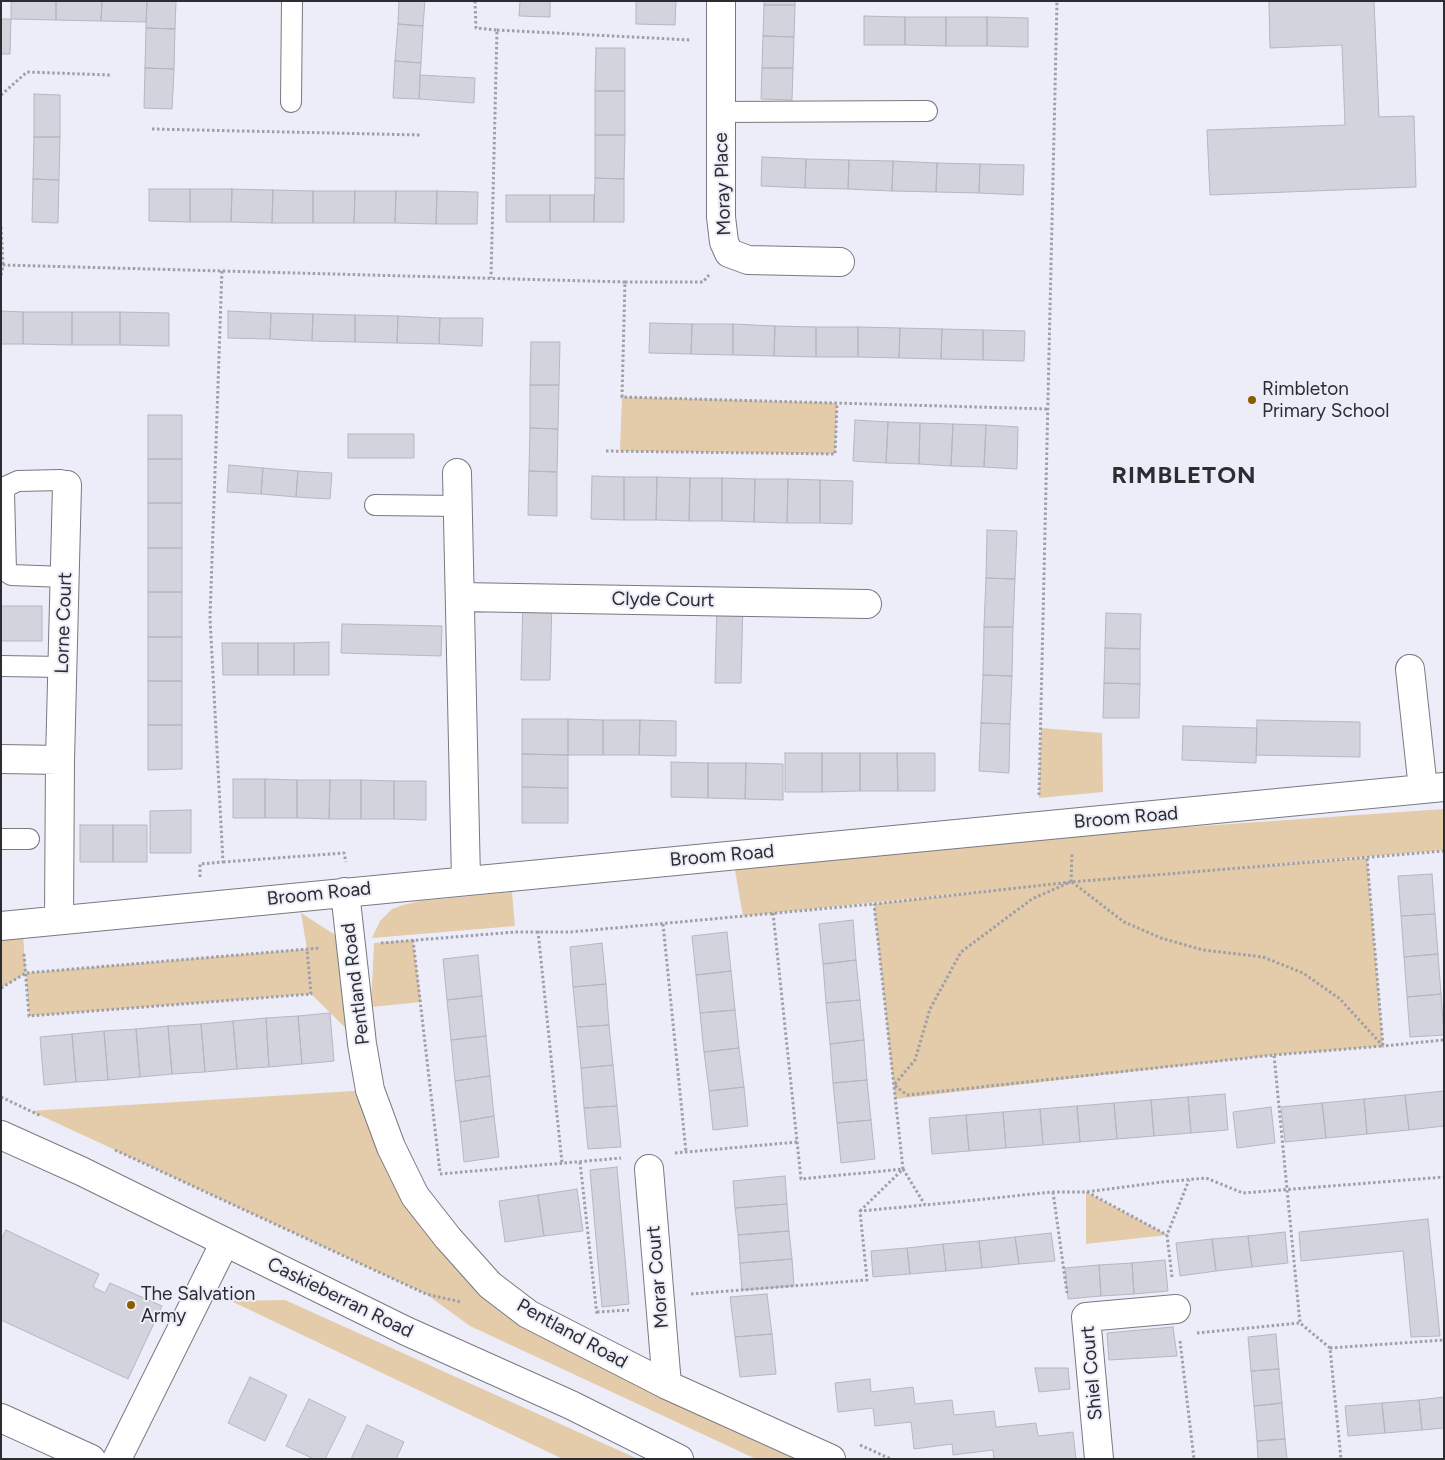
<!DOCTYPE html>
<html>
<head>
<meta charset="utf-8">
<style>
  body { margin:0 }
  #map { position:relative; width:1445px; height:1460px; overflow:hidden; background:#ecedf8; font-family:Figtree,sans-serif }
  canvas { display:block }
  .frame { position:absolute; inset:0; border:2px solid #2c2d31; pointer-events:none }
</style>
</head>
<body>
<div id="map">
<canvas width="1445" height="1460"></canvas>
<div class="frame"></div>
</div>
<script>
const c = document.querySelector('canvas').getContext('2d');
c.lineJoin = 'round';
function paint(path, color) { c.fillStyle = color; c.fill(path, 'evenodd'); }
const shape = rows => new Path2D(rows.map(r => 'M' + r).join(''));
function stroke(path, color, width, dash) { c.strokeStyle = color; c.lineWidth = width; c.lineCap = dash ? 'butt' : 'round'; c.setLineDash(dash || []); c.stroke(path); }
function drawText(font, color, halo, rows, align = 'center') {
  c.font = font + ' Figtree,sans-serif'; c.lineWidth = 4; c.setLineDash([]); c.textBaseline = 'middle'; c.strokeStyle = halo; c.fillStyle = color; for (const [text, x, y, turn = 0] of rows) {
    c.save(); c.translate(x, y); c.rotate((+turn || 0) * Math.PI / 180); c.textAlign = isNaN(turn) ? turn : align; if (halo) c.strokeText(text, 0, 0); c.fillText(text, 0, 0); c.restore();
  }
}
const green = shape([
  [622,397,837,403,835,454,620,451],
  [1041,728,1102,733,1103,792,1039,798],
  [1444,809,1444,850,1232,868,1367,858,1383,1046,1274,1055,895,1099,874,904,993,890,743,916,735,870,1073,835],
  [512,892,515,926,372,938,380,921,392,909,403,905,420,901],
  [301,913,351,945,362,1044,311,994,29,1016,26,973,1,988,1,926,22,923,26,973,307,949],
  [413,940,421,1002,371,1007,374,943],
  [370,1090,391,1147,490,1285,831,1459,756,1459,470,1326,426,1294,31,1111],
  [1086,1192,1167,1235,1086,1244],
  [285,1300,638,1459,563,1459,231,1301]
]);
const building = shape([
  [11,1,56,1,56,20,11,19,11,1],
  [56,1,102,1,101,21,56,20,56,1],
  [102,1,147,1,146,22,101,21,102,1],
  [147,1,176,1,175,29,146,28,147,1],
  [399,1,425,1,423,26,398,24,399,1],
  [520,1,550,1,550,17,519,16,520,1],
  [636,1,676,1,675,25,636,24,636,1],
  [764,1,795,1,795,5,764,5,764,1],
  [1269,1,1374,1,1379,117,1414,116,1416,187,1210,195,1207,130,1345,125,1342,45,1270,48,1269,1],
  [764,5,795,5,794,37,763,36,764,5],
  [864,16,905,17,905,45,864,45,864,16],
  [905,17,946,17,946,46,905,45,905,17],
  [946,17,987,17,987,46,946,46,946,17],
  [987,17,1028,18,1028,47,987,46,987,17],
  [1,19,11,19,10,54,1,54,1,19],
  [398,24,423,26,421,63,395,61,398,24],
  [146,28,175,29,174,69,145,68,146,28],
  [763,36,794,37,793,68,762,68,763,36],
  [596,48,625,48,625,91,595,91,596,48],
  [395,61,421,63,419,99,393,98,395,61],
  [145,68,174,69,172,109,144,108,145,68],
  [762,68,793,68,792,100,761,99,762,68],
  [420,75,475,78,474,103,419,99,420,75],
  [595,91,625,91,625,135,595,135,595,91],
  [34,94,60,95,60,137,34,137,34,94],
  [595,135,625,135,624,179,595,178,595,135],
  [34,137,60,137,59,180,33,179,34,137],
  [762,157,806,159,805,188,761,186,762,157],
  [806,159,849,160,848,189,805,188,806,159],
  [849,160,893,161,892,191,848,189,849,160],
  [893,161,937,163,936,192,892,191,893,161],
  [937,163,980,164,979,193,936,192,937,163],
  [980,164,1024,165,1023,195,979,193,980,164],
  [595,178,624,179,624,222,594,222,595,178],
  [33,179,59,180,58,223,32,222,33,179],
  [149,189,190,189,190,222,149,221,149,189],
  [190,189,232,189,231,222,190,222,190,189],
  [232,189,273,190,272,223,231,222,232,189],
  [273,190,313,191,313,223,272,223,273,190],
  [313,191,355,191,354,223,313,223,313,191],
  [355,191,396,191,395,223,354,223,355,191],
  [396,191,437,191,436,224,395,223,396,191],
  [437,191,478,192,477,224,436,224,437,191],
  [506,195,550,195,550,222,506,222,506,195],
  [550,195,594,195,594,222,550,222,550,195],
  [1,311,23,312,23,344,1,344,1,311],
  [228,311,271,313,270,339,228,338,228,311],
  [23,312,72,312,72,345,23,344,23,312],
  [72,312,120,312,120,345,72,345,72,312],
  [120,312,169,313,169,346,120,345,120,312],
  [271,313,313,314,312,341,270,339,271,313],
  [313,314,355,315,355,342,312,341,313,314],
  [355,315,398,316,397,343,355,342,355,315],
  [398,316,440,318,439,344,397,343,398,316],
  [440,318,483,318,482,346,439,344,440,318],
  [650,323,692,324,691,354,649,353,650,323],
  [692,324,733,324,733,355,691,354,692,324],
  [733,324,775,326,774,356,733,355,733,324],
  [775,326,816,327,816,357,774,356,775,326],
  [816,327,858,327,858,357,816,357,816,327],
  [858,327,900,328,899,358,858,357,858,327],
  [900,328,942,329,941,359,899,358,900,328],
  [942,329,983,330,983,360,941,359,942,329],
  [983,330,1025,331,1024,361,983,360,983,330],
  [531,342,560,342,559,385,530,385,531,342],
  [530,385,559,385,558,429,530,428,530,385],
  [148,415,182,415,182,459,148,459,148,415],
  [855,420,888,422,886,463,853,461,855,420],
  [888,422,920,423,919,464,886,463,888,422],
  [920,423,953,424,951,466,919,464,920,423],
  [953,424,986,425,984,467,951,466,953,424],
  [986,425,1018,427,1017,469,984,467,986,425],
  [530,428,558,429,557,472,529,471,530,428],
  [348,434,414,434,414,458,348,458,348,434],
  [148,459,182,459,182,503,148,503,148,459],
  [229,465,263,468,261,494,227,492,229,465],
  [263,468,298,471,296,497,261,494,263,468],
  [298,471,332,473,330,499,296,497,298,471],
  [529,471,557,472,557,516,528,515,529,471],
  [592,476,624,477,624,520,591,519,592,476],
  [624,477,657,477,656,520,624,520,624,477],
  [657,477,690,478,689,521,656,520,657,477],
  [690,478,722,478,722,521,689,521,690,478],
  [722,478,755,479,754,522,722,521,722,478],
  [755,479,788,479,787,523,754,522,755,479],
  [788,479,820,480,820,523,787,523,788,479],
  [820,480,853,481,852,524,820,523,820,480],
  [148,503,182,503,182,548,148,548,148,503],
  [987,530,1017,531,1015,579,986,578,987,530],
  [148,548,182,548,182,592,148,592,148,548],
  [986,578,1015,579,1013,627,984,627,986,578],
  [148,592,182,592,182,637,148,637,148,592],
  [523,598,552,599,550,680,521,680,523,598],
  [717,600,743,601,741,683,715,683,717,600],
  [1,606,42,606,42,641,1,641,1,606],
  [1106,613,1141,614,1140,649,1105,648,1106,613],
  [342,624,442,626,441,656,341,653,342,624],
  [984,627,1013,627,1012,676,983,675,984,627],
  [148,637,182,637,182,681,148,681,148,637],
  [329,642,329,675,294,675,294,643,329,642],
  [222,643,258,643,258,675,223,675,222,643],
  [258,643,294,643,294,675,258,675,258,643],
  [1105,648,1140,649,1140,684,1104,683,1105,648],
  [983,675,1012,676,1010,724,981,723,983,675],
  [148,681,182,681,182,725,148,725,148,681],
  [1104,683,1140,684,1139,718,1103,718,1104,683],
  [522,719,568,719,568,755,522,754,522,719],
  [568,719,603,720,603,755,568,755,568,719],
  [603,720,640,720,639,755,603,755,603,720],
  [640,720,676,721,676,756,639,755,640,720],
  [1257,720,1360,722,1360,757,1256,755,1257,720],
  [981,723,1010,724,1009,773,979,771,981,723],
  [148,725,182,725,182,769,148,770,148,725],
  [1183,726,1257,728,1256,763,1182,760,1183,726],
  [785,753,822,753,822,792,785,792,785,753],
  [822,753,860,753,860,791,822,792,822,753],
  [860,753,897,753,898,791,860,791,860,753],
  [897,753,935,753,935,791,898,791,897,753],
  [522,754,568,755,568,788,522,787,522,754],
  [671,762,708,763,708,798,671,797,671,762],
  [708,763,746,763,745,799,708,798,708,763],
  [746,763,783,764,783,800,745,799,746,763],
  [233,779,265,779,265,818,233,818,233,779],
  [265,779,297,780,297,818,265,818,265,779],
  [297,780,330,780,329,819,297,818,297,780],
  [330,780,361,780,361,819,329,819,330,780],
  [361,780,394,781,394,819,361,819,361,780],
  [394,781,426,781,426,820,394,819,394,781],
  [522,787,568,788,568,823,522,823,522,787],
  [191,810,191,853,150,853,150,811,191,810],
  [80,825,113,825,113,862,80,862,80,825],
  [113,825,147,825,147,862,113,862,113,825],
  [1432,874,1435,914,1401,916,1398,876,1432,874],
  [1435,914,1438,954,1404,957,1401,916,1435,914],
  [853,920,856,960,823,964,819,924,853,920],
  [727,932,731,971,696,975,692,936,727,932],
  [602,943,606,984,573,987,570,947,602,943],
  [1438,954,1441,994,1407,997,1404,957,1438,954],
  [478,955,482,996,447,1000,443,959,478,955],
  [856,960,860,1000,826,1003,823,964,856,960],
  [731,971,735,1010,700,1013,696,975,731,971],
  [606,984,609,1025,577,1027,573,987,606,984],
  [1441,994,1444,1035,1410,1037,1407,997,1441,994],
  [482,996,486,1036,451,1040,447,1000,482,996],
  [860,1000,864,1040,830,1044,826,1003,860,1000],
  [735,1010,739,1048,704,1052,700,1013,735,1010],
  [330,1013,334,1061,302,1064,298,1016,330,1013],
  [298,1016,302,1064,269,1067,266,1018,298,1016],
  [266,1018,269,1067,237,1069,233,1021,266,1018],
  [233,1021,237,1069,205,1072,201,1024,233,1021],
  [201,1024,205,1072,172,1074,168,1026,201,1024],
  [609,1025,613,1065,581,1068,577,1027,609,1025],
  [168,1026,172,1074,140,1077,136,1029,168,1026],
  [136,1029,140,1077,108,1080,104,1031,136,1029],
  [104,1031,108,1080,76,1082,72,1034,104,1031],
  [72,1034,76,1082,44,1085,40,1037,72,1034],
  [486,1036,490,1076,455,1081,451,1040,486,1036],
  [864,1040,867,1080,833,1083,830,1044,864,1040],
  [739,1048,744,1087,709,1091,704,1052,739,1048],
  [613,1065,617,1106,584,1108,581,1068,613,1065],
  [490,1076,494,1116,460,1122,455,1081,490,1076],
  [867,1080,871,1120,837,1123,833,1083,867,1080],
  [744,1087,748,1126,713,1130,709,1091,744,1087],
  [1444,1091,1444,1126,1409,1130,1405,1095,1444,1091],
  [1225,1094,1228,1130,1191,1133,1188,1097,1225,1094],
  [1405,1095,1409,1130,1367,1134,1364,1099,1405,1095],
  [1188,1097,1191,1133,1154,1136,1151,1100,1188,1097],
  [1364,1099,1367,1134,1326,1138,1322,1103,1364,1099],
  [1151,1100,1154,1136,1117,1139,1114,1103,1151,1100],
  [1114,1103,1117,1139,1080,1142,1077,1106,1114,1103],
  [1322,1103,1326,1138,1285,1142,1281,1107,1322,1103],
  [617,1106,621,1147,588,1149,584,1108,617,1106],
  [1077,1106,1080,1142,1043,1145,1040,1109,1077,1106],
  [1271,1107,1275,1143,1237,1148,1233,1112,1271,1107],
  [1040,1109,1043,1145,1006,1148,1003,1112,1040,1109],
  [1003,1112,1006,1148,969,1151,966,1115,1003,1112],
  [966,1115,969,1151,932,1154,929,1118,966,1115],
  [494,1116,499,1157,464,1162,460,1122,494,1116],
  [871,1120,875,1159,841,1163,837,1123,871,1120],
  [617,1167,629,1304,602,1307,590,1170,617,1167],
  [785,1176,787,1204,735,1208,733,1181,785,1176],
  [577,1189,583,1231,544,1236,538,1195,577,1189],
  [538,1195,544,1236,505,1242,499,1201,538,1195],
  [787,1204,789,1231,738,1235,735,1208,787,1204],
  [1428,1219,1440,1336,1411,1337,1403,1251,1301,1261,1299,1232,1428,1219],
  [6,1230,99,1274,93,1287,105,1293,110,1283,162,1306,128,1379,1,1320,1,1240,6,1230],
  [789,1231,792,1259,740,1263,738,1235,789,1231],
  [1285,1232,1288,1263,1252,1267,1248,1236,1285,1232],
  [1051,1233,1055,1261,1019,1264,1015,1237,1051,1233],
  [1248,1236,1252,1267,1216,1271,1212,1239,1248,1236],
  [1015,1237,1019,1264,982,1268,979,1241,1015,1237],
  [1212,1239,1216,1271,1180,1276,1176,1243,1212,1239],
  [979,1241,982,1268,946,1271,943,1244,979,1241],
  [943,1244,946,1271,910,1274,907,1248,943,1244],
  [907,1248,910,1274,873,1277,871,1251,907,1248],
  [792,1259,794,1286,742,1290,740,1263,792,1259],
  [1165,1260,1168,1291,1134,1294,1132,1263,1165,1260],
  [1132,1263,1134,1294,1101,1296,1099,1265,1132,1263],
  [1099,1265,1101,1296,1068,1299,1065,1268,1099,1265],
  [767,1294,772,1334,735,1337,730,1297,767,1294],
  [1173,1327,1177,1356,1109,1360,1107,1333,1173,1327],
  [772,1334,776,1374,740,1377,735,1337,772,1334],
  [1276,1334,1279,1369,1251,1371,1248,1337,1276,1334],
  [1035,1368,1068,1368,1070,1389,1039,1392,1035,1368],
  [1279,1369,1282,1403,1254,1406,1251,1371,1279,1369],
  [250,1377,287,1395,265,1441,228,1423,250,1377],
  [870,1379,871,1392,913,1387,915,1404,952,1400,954,1415,994,1411,996,1427,1036,1423,1038,1436,1073,1432,1076,1459,994,1459,993,1450,953,1455,952,1444,914,1449,911,1422,875,1426,873,1408,838,1412,835,1383,870,1379],
  [1444,1397,1444,1428,1422,1430,1419,1400,1444,1397],
  [309,1399,346,1417,325,1459,314,1459,286,1446,309,1399],
  [1419,1400,1422,1430,1385,1433,1382,1403,1419,1400],
  [1282,1403,1285,1439,1257,1441,1254,1406,1282,1403],
  [1382,1403,1385,1433,1348,1436,1345,1406,1382,1403],
  [367,1425,404,1442,396,1459,351,1459,367,1425],
  [1285,1439,1287,1459,1258,1459,1257,1441,1285,1439]
]);
const path = shape([
  [475,1,476,28,497,30,491,278],
  [497,30,691,40],
  [1,95,27,72,110,75],
  [152,129,421,135],
  [1,227,3,265],
  [1,275,3,265,625,282,622,397,1048,409],
  [625,282,703,282,709,275],
  [606,451,835,454,837,403],
  [1039,795,1057,1],
  [223,862,344,853,346,862],
  [200,877,200,864,223,862,210,618,222,269],
  [1071,882,1072,853],
  [1072,882,1124,922,1161,938,1203,950,1263,957,1303,973,1340,999,1383,1046,1444,1040],
  [1068,883,1032,899,961,952,930,1009,915,1060,894,1085,907,1095,1274,1055,1300,1323,1330,1348,1341,1459],
  [773,913,801,1179,903,1169,925,1205,1053,1192,1086,1192,1162,1182,1206,1178,1243,1193,1444,1177],
  [663,924,686,1152],
  [538,931,562,1163],
  [413,940,440,1172],
  [381,943,515,932,571,932,874,904,1071,882,1444,851],
  [24,954,29,1016,311,994,307,949],
  [1,988,26,973,320,948],
  [1274,1055,1383,1046,1367,858],
  [1,1097,41,1116],
  [115,1150,426,1294,461,1302],
  [675,1153,797,1142],
  [580,1162,597,1315],
  [440,1174,621,1158],
  [1053,1192,1067,1293],
  [1087,1192,1167,1235],
  [860,1211,903,1169,874,904],
  [1172,1277,1167,1235,1189,1180],
  [691,1294,867,1280,860,1211,925,1205],
  [597,1312,629,1310],
  [1197,1333,1300,1323],
  [1180,1341,1194,1459],
  [1330,1348,1444,1340],
  [860,1445,891,1459]
]);
const service = shape([
  [291,102,292,1],
  [721,112,927,111],
  [375,505,459,506],
  [65,577,11,575,6,571,4,493,7,486,18,481,61,480,67,485],
  [1,666,62,667],
  [1,839,29,839]
]);
const minor = shape([
  [721,1,721,217,724,242,729,253,748,260,840,262],
  [457,473,466,880],
  [460,597,867,604],
  [1410,669,1423,789],
  [1,759,60,760],
  [345,892,362,1044,370,1090,391,1147,415,1196,448,1238,490,1285,528,1314,667,1385,831,1459],
  [59,919,60,760,67,485],
  [1,926,1444,787],
  [1,1135,81,1171,406,1331,571,1405,679,1459],
  [649,1169,667,1385],
  [1,1418,91,1459],
  [117,1459,225,1242],
  [1099,1459,1086,1317,1176,1309]
]);
const markers = [
  [1252,400,5,"#8a5d00"],
  [131,1305,5,"#8a5d00"]
];
const streetNames = [
  ["Moray Place",723,184,-92],
  ["Clyde Court",663,600,1],
  ["Lorne Court",64,623,-88],
  ["Broom Road",1126,818,-5],
  ["Broom Road",722,856,-5],
  ["Broom Road",319,894,-6],
  ["Pentland Road",356,984,-97],
  ["Morar Court",658,1277,-95],
  ["Caskieberran Road",340,1298,26],
  ["Pentland Road",572,1334,29],
  ["Shiel Court",1092,1373,-95]
];
const poiNames = [
  ["Rimbleton",1262,389],
  ["Primary School",1262,411],
  ["The Salvation",141,1294],
  ["Army",141,1316]
];
const districtNames = [
  ["RIMBLETON",1184,476]
];
paint(green, '#e4cbaa');
paint(building, '#d2d3dd');
stroke(building, '#b5b6c1', 1);
stroke(service, '#787982', 22);
stroke(minor, '#787982', 30);
stroke(path, '#9e9fa7', 3, [2.5, 2.5]);
stroke(service, '#fff', 20);
stroke(minor, '#fff', 28);
for (const [x, y, r, color] of markers) { const dot = new Path2D(); dot.arc(x, y, r, 0, 2 * Math.PI); c.fillStyle = color; c.fill(dot); stroke(dot, '#ecedf8', 2); }
drawText('19px', '#2c2d31', '#ecedf8', streetNames);
drawText('19px', '#2c2d31', '#ecedf8', poiNames, 'left');
c.letterSpacing = '1px';
drawText('bold 24px', '#2c2d31', '#ecedf8', districtNames);
c.letterSpacing = '0px';
</script>
</body>
</html>
